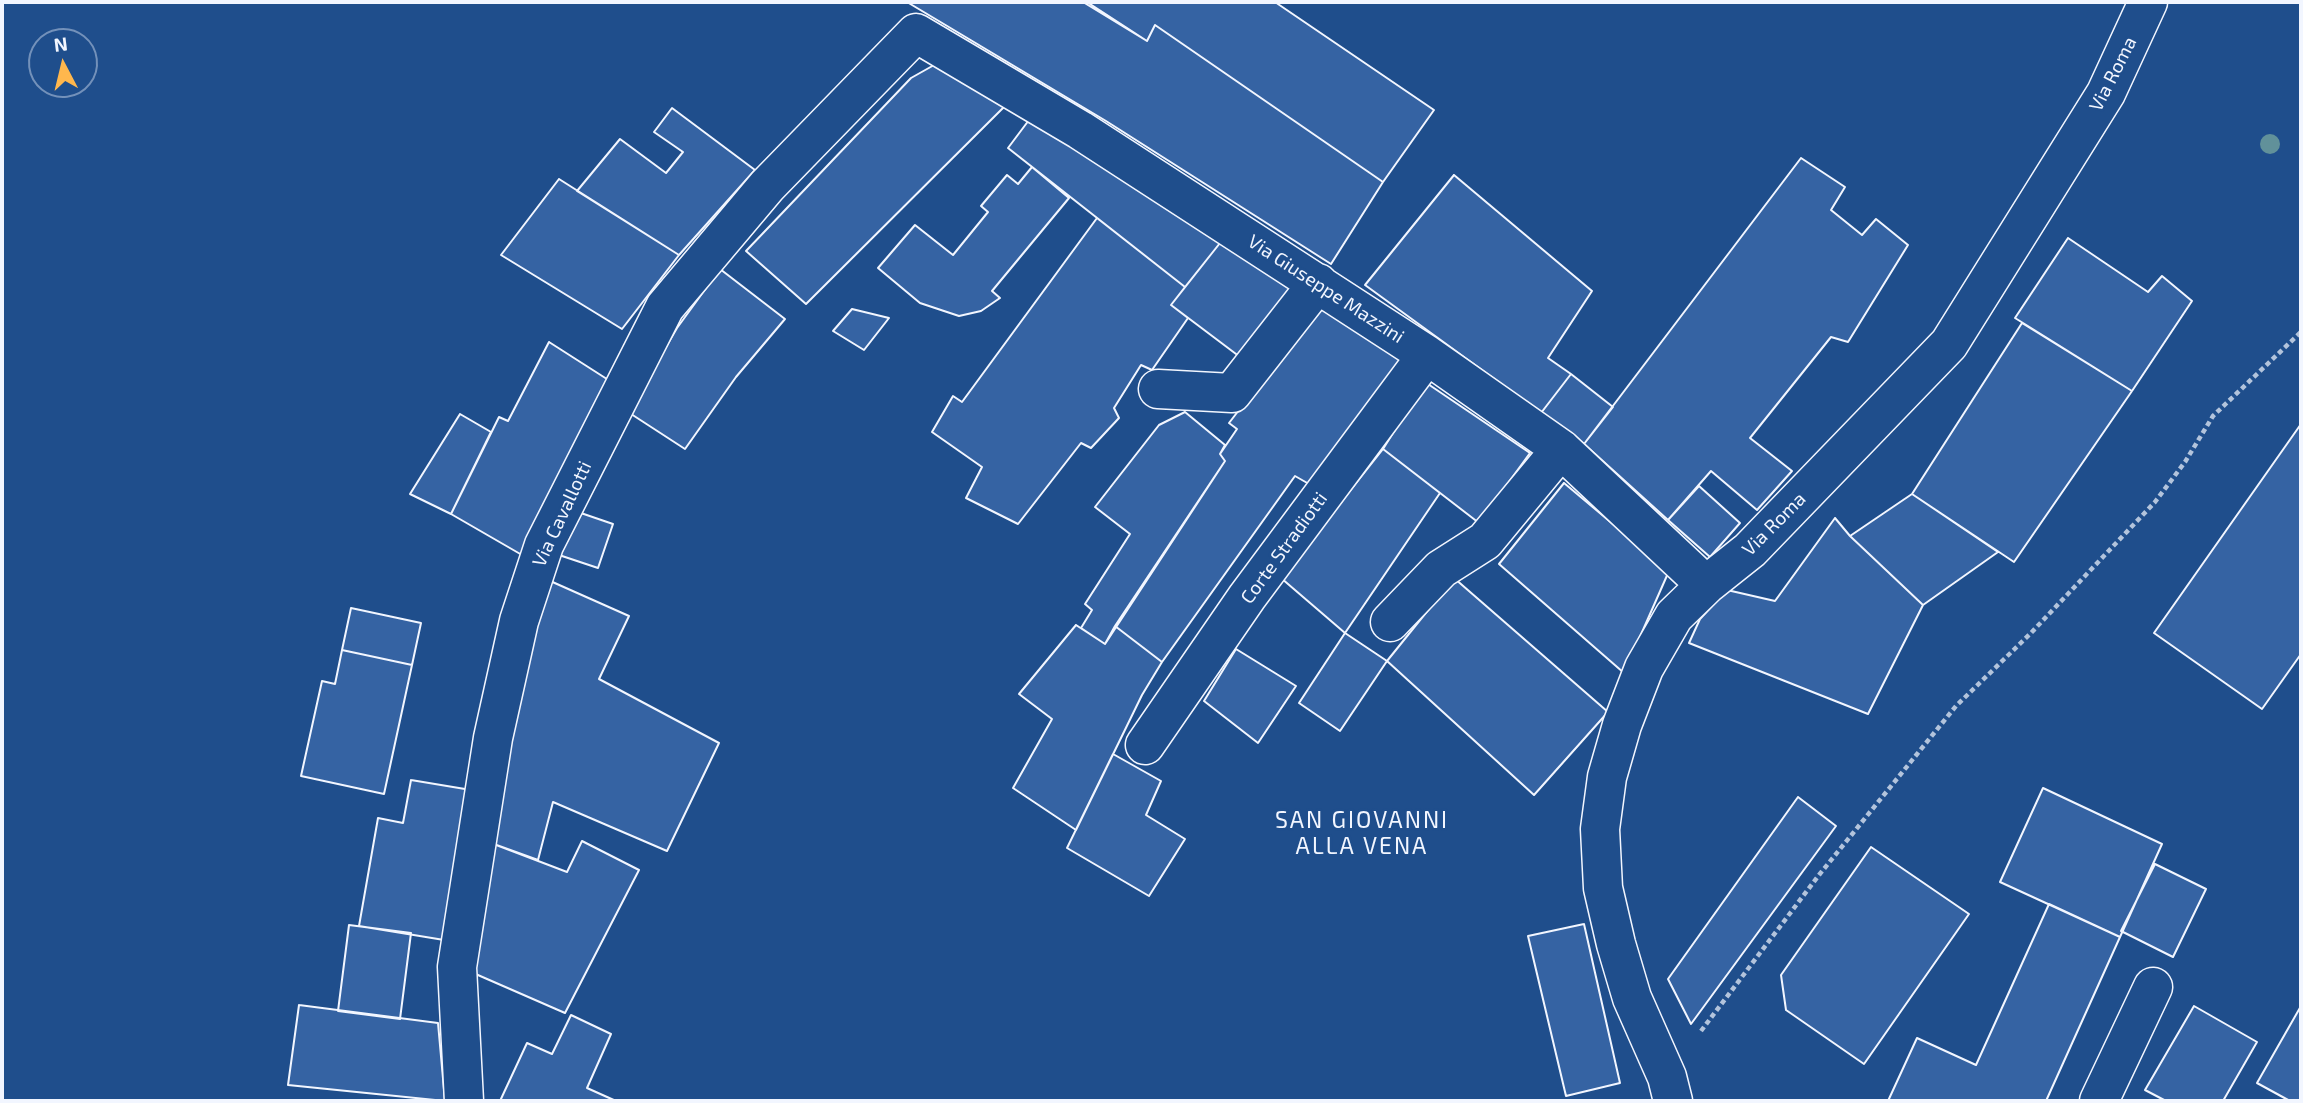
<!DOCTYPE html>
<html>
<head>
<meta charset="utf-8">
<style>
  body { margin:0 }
  #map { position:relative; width:2303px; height:1103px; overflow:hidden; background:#1f4e8c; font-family:"Exo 2",sans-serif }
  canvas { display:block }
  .frame { position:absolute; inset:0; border:4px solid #f2f6ff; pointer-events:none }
  .north { position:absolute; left:28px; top:28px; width:70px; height:70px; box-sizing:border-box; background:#1f4e8c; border:2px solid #7391ba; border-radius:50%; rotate:353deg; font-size:19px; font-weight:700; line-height:28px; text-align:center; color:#f2f6ff }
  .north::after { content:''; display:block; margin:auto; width:24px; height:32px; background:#ffb74d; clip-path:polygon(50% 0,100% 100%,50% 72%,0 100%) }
</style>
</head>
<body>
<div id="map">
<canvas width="2303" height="1103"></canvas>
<div class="frame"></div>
<div class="north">N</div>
</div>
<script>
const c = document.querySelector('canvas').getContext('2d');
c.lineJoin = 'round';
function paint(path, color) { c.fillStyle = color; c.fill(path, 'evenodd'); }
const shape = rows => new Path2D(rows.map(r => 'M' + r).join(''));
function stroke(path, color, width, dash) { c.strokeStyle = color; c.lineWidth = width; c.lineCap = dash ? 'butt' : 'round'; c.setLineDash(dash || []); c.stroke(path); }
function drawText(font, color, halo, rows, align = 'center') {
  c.font = font + ' "Exo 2",sans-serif'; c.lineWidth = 5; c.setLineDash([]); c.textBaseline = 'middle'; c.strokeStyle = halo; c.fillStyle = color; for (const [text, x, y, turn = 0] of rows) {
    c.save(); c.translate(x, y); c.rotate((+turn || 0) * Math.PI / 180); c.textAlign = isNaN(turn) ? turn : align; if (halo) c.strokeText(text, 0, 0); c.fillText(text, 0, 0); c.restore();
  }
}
const building = shape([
  [907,2,1083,2,1147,41,1155,25,1383,182,1331,264,1106,121,907,2],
  [1087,2,1275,2,1434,110,1383,182,1155,25,1147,41,1087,2],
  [943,60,1008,103,806,304,746,251,911,78,943,60],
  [672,108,755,170,679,255,577,191,620,139,666,173,683,152,654,132,672,108],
  [1032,116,1220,243,1185,287,1008,148,1032,116],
  [1801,158,1845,187,1831,210,1862,235,1876,219,1908,245,1848,342,1831,337,1750,438,1792,471,1757,510,1711,471,1668,520,1584,444,1801,158],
  [1032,167,1069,198,992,291,1000,298,981,311,959,316,920,303,878,268,915,225,953,255,988,212,981,206,1007,175,1018,184,1032,167],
  [1454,175,1592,291,1548,358,1571,374,1541,413,1365,285,1454,175],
  [559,179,679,255,622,329,501,255,559,179],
  [1097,218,1185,287,1171,305,1188,318,1152,370,1141,365,1114,408,1119,418,1091,448,1081,443,1018,524,966,498,982,467,932,432,953,396,962,402,1097,218],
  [2068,238,2148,292,2162,276,2192,301,2132,391,2015,318,2068,238],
  [1220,243,1295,287,1244,360,1171,305,1220,243],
  [720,269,785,319,736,377,685,449,628,412,677,328,720,269],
  [1319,306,1408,363,1316,488,1295,476,1162,662,1115,626,1225,461,1220,454,1237,429,1229,423,1319,306],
  [852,309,889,318,864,350,833,331,852,309],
  [2022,323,2132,391,2014,562,1912,494,2022,323],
  [549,342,610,381,522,555,451,514,499,417,508,421,549,342],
  [1571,374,1613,407,1584,444,1541,413,1571,374],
  [1425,382,1530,453,1479,523,1383,449,1425,382],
  [1185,412,1225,445,1220,454,1225,461,1105,644,1081,628,1092,610,1085,604,1130,534,1095,507,1159,425,1185,412],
  [460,414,491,432,451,514,410,494,460,414],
  [2301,424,2301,654,2262,709,2154,633,2301,424],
  [1383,449,1440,493,1345,633,1281,578,1383,449],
  [1564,483,1669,571,1624,673,1499,564,1564,483],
  [1699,486,1740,523,1710,557,1668,520,1699,486],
  [1912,494,1998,552,1923,605,1850,536,1912,494],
  [575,511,613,524,598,568,559,555,575,511],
  [1835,518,1850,536,1923,605,1868,714,1689,643,1700,619,1727,590,1775,601,1835,518],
  [1454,578,1608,712,1534,795,1387,661,1454,578],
  [548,580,629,616,599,679,719,743,667,851,553,802,538,860,491,843,521,682,548,580],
  [351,608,421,623,412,665,342,650,351,608],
  [1076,625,1105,644,1115,626,1162,662,1142,695,1076,830,1013,788,1052,719,1019,694,1076,625],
  [1345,633,1387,661,1340,731,1299,703,1345,633],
  [1236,649,1296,686,1258,743,1204,701,1236,649],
  [342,650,412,665,384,794,301,776,322,681,335,684,342,650],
  [1113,754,1161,781,1146,815,1185,839,1149,896,1067,848,1113,754],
  [411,780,471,790,444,940,359,926,378,818,403,823,411,780],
  [2043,788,2162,844,2120,937,2000,882,2043,788],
  [1798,797,1836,826,1691,1024,1668,979,1798,797],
  [582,841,639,870,565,1013,471,972,491,843,567,872,582,841],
  [1871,847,1969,914,1864,1064,1786,1010,1781,975,1871,847],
  [2155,864,2206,889,2173,957,2121,931,2155,864],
  [2049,904,2120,937,2046,1101,1888,1101,1917,1038,1976,1065,2049,904],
  [1584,924,1620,1083,1566,1096,1528,936,1584,924],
  [349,925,411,933,400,1019,338,1011,349,925],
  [299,1005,438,1023,445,1101,288,1085,299,1005],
  [2194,1006,2257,1042,2223,1101,2166,1101,2145,1090,2194,1006],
  [2301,1006,2301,1101,2290,1101,2257,1083,2301,1006],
  [571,1015,611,1034,587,1088,616,1101,500,1101,527,1043,552,1054,571,1015]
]);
const path = shape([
  [1701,1031,1819,875,1956,706,2030,634,2155,502,2185,462,2213,416,2301,332]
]);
const minor = shape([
  [1158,389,1232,393,1318,283],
  [1390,622,1441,569,1485,541,1561,449],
  [1145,745,1247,597,1427,355],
  [464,1101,457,967,493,738,519,621,544,545,665,307,767,186,916,33,1080,130,1427,355,1561,449,1706,585],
  [1673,1101,1667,1077,1632,998,1616,944,1603,888,1600,829,1607,777,1622,725,1644,668,1674,616,1706,585,1750,550,1949,344,2106,93,2148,2],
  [2099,1101,2153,987]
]);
const trees = [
  [2270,144]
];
const streetNames = [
  ["Via Roma",2113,74,-63],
  ["Via Giuseppe Mazzini",1326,289,33],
  ["Via Cavallotti",562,514,-65],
  ["Via Roma",1774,524,-45],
  ["Corte Stradiotti",1284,548,-54]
];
const quarterNames = [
  ["SAN GIOVANNI",1362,820],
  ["ALLA VENA",1362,846]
];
paint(building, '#3563a3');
stroke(building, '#f2f6ff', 2);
stroke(minor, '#f2f6ff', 41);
stroke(path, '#b3c4dc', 4.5, [5, 3.5]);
stroke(minor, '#1f4e8c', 38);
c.fillStyle = '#61919a';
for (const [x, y] of trees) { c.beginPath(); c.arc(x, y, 10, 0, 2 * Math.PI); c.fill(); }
drawText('19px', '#f2f6ff', '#1f4e8c', streetNames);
c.letterSpacing = '2px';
drawText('23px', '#f2f6ff', '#1f4e8c', quarterNames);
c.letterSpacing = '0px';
</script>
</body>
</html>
